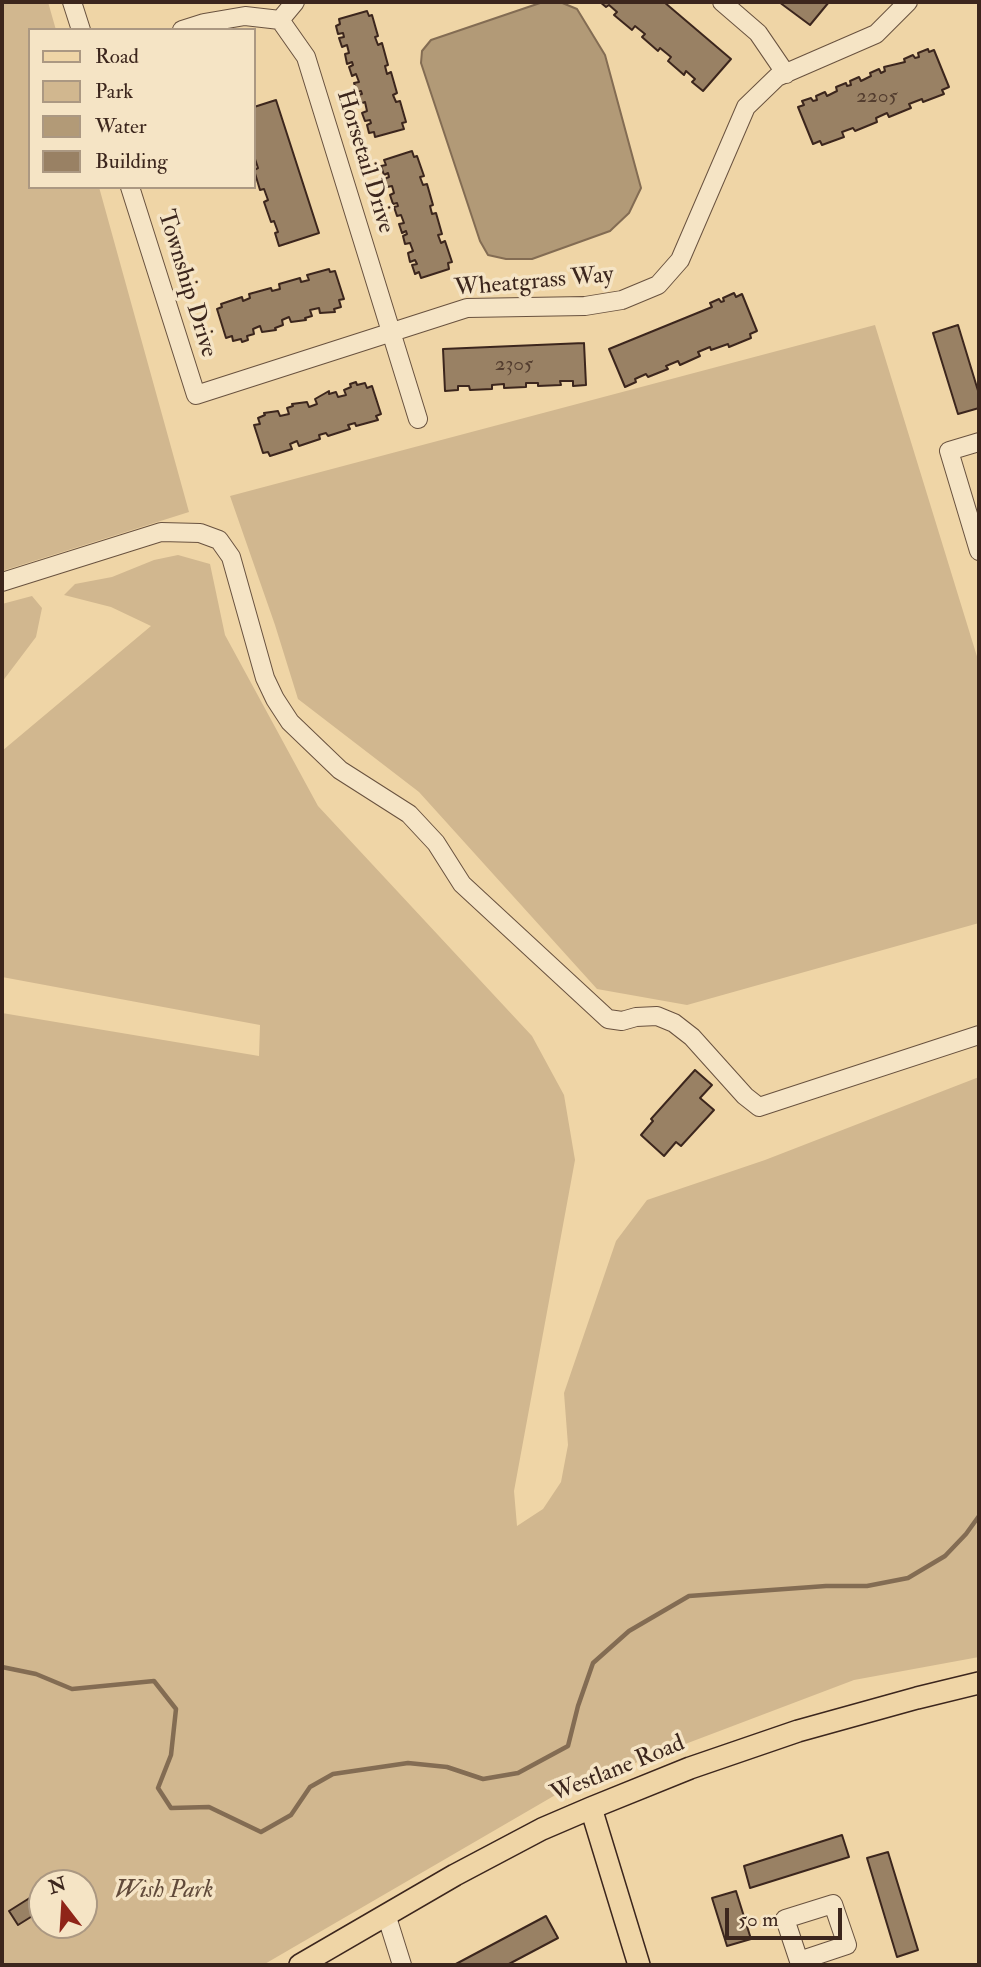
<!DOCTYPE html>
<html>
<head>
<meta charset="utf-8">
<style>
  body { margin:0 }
  #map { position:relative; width:981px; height:1967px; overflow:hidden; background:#efd5a6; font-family:"IM FELL Double Pica",serif }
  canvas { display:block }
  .frame { position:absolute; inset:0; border:4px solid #3c261d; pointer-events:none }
  .legend { position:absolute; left:28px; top:28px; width:228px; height:161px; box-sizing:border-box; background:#f5e4c5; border:2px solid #ab9882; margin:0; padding:9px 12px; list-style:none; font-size:21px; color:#3c261d }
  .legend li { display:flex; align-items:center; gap:14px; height:35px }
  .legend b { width:35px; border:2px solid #ab9882 }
  .north { position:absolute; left:28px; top:1869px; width:70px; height:70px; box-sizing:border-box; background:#f5e4c5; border:2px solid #ab9882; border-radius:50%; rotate:343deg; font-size:19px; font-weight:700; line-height:28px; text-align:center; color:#3c261d }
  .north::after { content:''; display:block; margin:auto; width:24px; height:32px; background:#8f2418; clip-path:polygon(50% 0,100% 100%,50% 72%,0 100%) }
  .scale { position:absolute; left:725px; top:1908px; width:117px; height:32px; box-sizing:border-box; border:4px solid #3c261d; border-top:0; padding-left:9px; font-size:21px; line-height:24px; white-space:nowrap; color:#3c261d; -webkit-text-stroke:5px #f5e4c5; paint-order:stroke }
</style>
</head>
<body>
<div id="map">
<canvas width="981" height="1967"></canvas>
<div class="frame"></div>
<ul class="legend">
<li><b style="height:9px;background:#efd5a6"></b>Road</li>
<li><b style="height:19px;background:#d1b78f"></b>Park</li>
<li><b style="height:19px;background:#b29a77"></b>Water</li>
<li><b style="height:19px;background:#998164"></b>Building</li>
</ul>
<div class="north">N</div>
<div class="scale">50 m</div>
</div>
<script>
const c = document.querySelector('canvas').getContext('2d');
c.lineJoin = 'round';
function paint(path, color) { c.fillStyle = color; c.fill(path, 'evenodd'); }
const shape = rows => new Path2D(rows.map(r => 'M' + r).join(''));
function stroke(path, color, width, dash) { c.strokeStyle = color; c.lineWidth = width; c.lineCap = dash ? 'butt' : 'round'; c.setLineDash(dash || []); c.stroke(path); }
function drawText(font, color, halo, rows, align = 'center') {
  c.font = font + ' "IM FELL Double Pica",serif'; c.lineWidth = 7; c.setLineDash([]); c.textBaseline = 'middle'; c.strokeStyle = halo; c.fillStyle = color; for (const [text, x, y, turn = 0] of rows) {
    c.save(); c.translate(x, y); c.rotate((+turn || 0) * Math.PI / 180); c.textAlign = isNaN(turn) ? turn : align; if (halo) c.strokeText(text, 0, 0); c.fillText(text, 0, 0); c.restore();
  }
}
const green = shape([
  [2,2,48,2,56,30,30,30,30,187,99,187,189,512,2,571],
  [875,325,979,663,979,923,687,1005,597,989,419,792,298,699,275,625,230,496],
  [178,555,210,564,225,635,318,806,532,1036,564,1095,575,1160,514,1491,517,1526,543,1509,561,1482,568,1445,564,1393,616,1241,647,1200,765,1160,979,1077,979,1657,854,1680,564,1790,263,1965,2,1965,2,1013,259,1056,260,1025,2,977,2,751,151,626,111,607,64,595,75,584,112,577,154,560],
  [42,1883,84,1883,84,1925,42,1925],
  [32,596,42,608,36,637,2,682,2,604]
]);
const water = shape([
  [543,2,560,2,577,9,605,55,641,188,629,213,610,231,532,259,506,259,488,255,480,241,421,63,422,51,431,40,543,2]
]);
const stream = shape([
  [2,1667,36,1674,72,1689,154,1681,176,1709,171,1755,158,1788,171,1808,209,1807,261,1832,291,1815,310,1787,333,1774,408,1763,447,1767,483,1779,518,1773,568,1746,578,1706,593,1663,629,1631,689,1596,826,1586,867,1586,908,1578,945,1556,966,1534,979,1516]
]);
const building = shape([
  [600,2,664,2,731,59,703,91,692,82,695,79,686,71,684,75,668,61,671,57,660,48,658,51,642,37,645,34,635,26,632,30,614,15,617,12,609,5,606,7,600,2],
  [779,2,829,2,810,25,779,2],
  [367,11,369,16,372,15,378,36,375,37,378,45,382,43,388,65,385,66,387,74,391,72,397,93,393,95,396,102,400,101,406,122,402,123,404,129,375,137,374,132,369,133,367,125,371,123,370,120,365,121,362,113,367,111,365,102,360,104,357,95,362,94,361,91,357,92,354,83,359,82,356,74,352,76,349,67,353,65,352,62,347,64,345,54,349,53,347,45,342,47,339,38,344,37,343,33,338,34,336,26,340,24,339,19,367,11],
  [928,49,929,52,934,50,949,87,942,90,944,94,923,102,922,99,909,104,911,108,889,117,887,113,876,118,877,122,855,131,853,128,842,132,844,137,822,145,820,141,813,144,798,107,804,105,802,101,811,98,813,101,817,100,816,96,825,92,827,96,837,91,836,87,846,83,847,86,851,85,850,81,859,77,861,81,871,76,870,73,879,69,881,73,885,71,884,67,905,62,904,59,913,55,915,58,919,57,918,53,928,49],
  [276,100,319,233,279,246,275,233,278,232,274,221,271,222,264,202,268,200,264,189,260,190,254,170,258,168,254,156,254,107,276,100],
  [412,151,414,157,417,156,424,176,420,177,423,185,427,184,433,205,430,206,432,214,436,213,442,234,438,235,441,243,445,241,452,262,448,263,449,269,421,278,419,272,415,274,412,265,417,264,415,260,410,262,408,253,413,251,410,243,405,244,403,236,407,234,406,231,402,233,399,224,404,223,401,215,397,216,394,207,398,206,397,203,393,204,390,195,394,193,392,186,387,187,384,179,389,177,388,173,384,175,381,166,386,165,384,160,412,151],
  [329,269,330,272,335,271,344,299,339,300,341,307,334,309,335,312,320,313,319,308,310,310,312,316,305,318,306,320,291,322,289,317,282,320,283,325,275,328,276,330,262,332,260,326,253,329,254,334,247,336,248,340,242,342,241,339,233,341,232,336,226,338,217,309,222,307,221,304,242,297,243,301,250,298,249,294,271,288,272,291,280,289,279,284,300,278,301,282,309,280,307,275,329,269],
  [734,293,736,297,742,294,757,331,750,334,751,338,729,347,728,344,711,350,710,347,698,352,700,356,680,365,678,361,666,366,668,369,648,377,646,374,635,379,636,382,625,387,609,349,712,307,710,303,719,299,721,302,724,301,723,298,734,293],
  [958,325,979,394,979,408,958,414,933,333,958,325],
  [584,343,586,385,573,386,573,381,560,381,561,385,538,386,538,383,526,383,526,387,504,388,504,384,492,385,492,389,470,390,469,386,458,386,458,390,445,391,443,349,584,343],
  [356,382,357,385,365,383,367,388,372,386,381,414,376,416,378,420,356,426,355,423,348,425,350,429,328,436,326,433,319,435,320,439,299,446,297,441,290,444,292,449,270,456,268,452,263,453,254,425,260,424,258,418,265,415,264,413,278,411,280,416,289,414,287,408,293,406,292,404,307,402,309,407,317,404,315,399,329,391,329,394,336,392,338,397,346,395,344,390,351,387,350,384,356,382],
  [695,1070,712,1085,700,1098,714,1110,681,1146,676,1142,664,1156,641,1135,653,1121,651,1119,695,1070],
  [842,1835,849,1857,750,1888,744,1866,842,1835],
  [888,1852,918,1950,897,1957,867,1858,888,1852],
  [736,1891,751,1939,727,1946,712,1898,736,1891],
  [36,1894,42,1904,42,1910,18,1925,9,1911,36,1894],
  [546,1916,558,1938,507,1965,454,1965,546,1916]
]);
const minor = shape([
  [72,2,81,30],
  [722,2,758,33,786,74],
  [280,20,295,2],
  [182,30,204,23,245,16,280,20,306,57,418,419],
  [130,187,196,395,467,308,585,306,622,300,658,285,680,260,746,107,777,77,876,34,908,2],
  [979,442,949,451,979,551],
  [2,582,161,532,200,533,219,540,231,557,265,678,275,699,290,722,340,770,409,814,436,843,462,884,608,1019,622,1021,636,1017,657,1016,674,1023,692,1037,745,1096,759,1107,979,1035],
  [386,1914,402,1965],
  [799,1961,847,1945,833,1904,785,1919,799,1961,800,1965]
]);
const major = shape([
  [591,1808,639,1965],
  [300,1965,455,1875,542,1829,591,1808,690,1768,798,1731,917,1698,979,1683]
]);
const numberNames = [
  ["2205",877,97],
  ["2305",514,365]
];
const streetNames = [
  ["Horsetail Drive",364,162,73],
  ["Wheatgrass Way",534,283,-5],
  ["Township Drive",186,284,73],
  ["Westlane Road",618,1770,-22]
];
const parkNames = [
  ["Wish Park",164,1892]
];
paint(green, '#d1b78f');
paint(water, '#b29a77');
stroke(water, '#836c53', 2);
stroke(stream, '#836c53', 4.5);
paint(building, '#998164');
stroke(building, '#3c261d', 2);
stroke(minor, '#69523f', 20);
stroke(major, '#3c261d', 24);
stroke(minor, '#f5e4c5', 18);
stroke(major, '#efd5a6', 21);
drawText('21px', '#533d2f', null, numberNames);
drawText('24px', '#3c261d', '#f5e4c5', streetNames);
drawText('italic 24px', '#614a3a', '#f5e4c5', parkNames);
</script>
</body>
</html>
